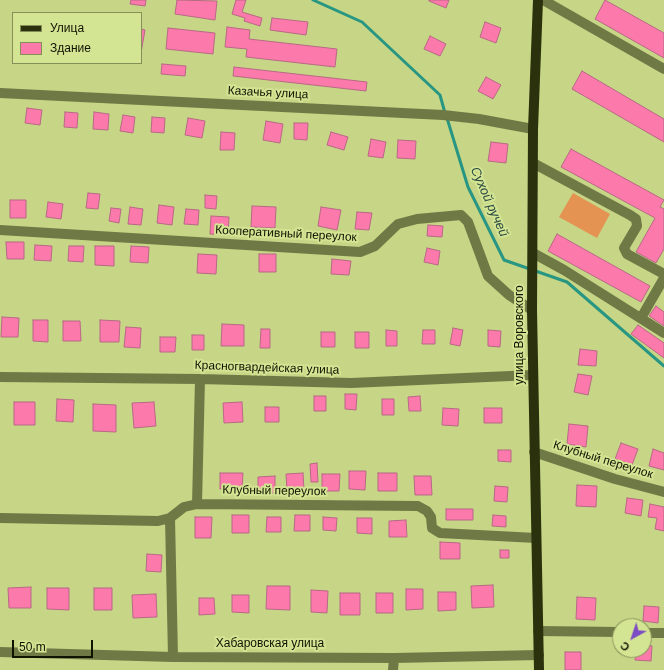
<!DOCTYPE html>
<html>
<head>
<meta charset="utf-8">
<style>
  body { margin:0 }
  #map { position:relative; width:664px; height:670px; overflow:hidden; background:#c6d686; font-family:Arial,sans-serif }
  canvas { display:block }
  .legend { position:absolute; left:12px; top:12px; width:130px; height:52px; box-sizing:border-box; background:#d3e493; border:1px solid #859058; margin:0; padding:5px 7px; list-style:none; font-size:12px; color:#0f1300 }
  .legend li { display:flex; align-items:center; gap:8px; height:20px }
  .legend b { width:20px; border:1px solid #859058 }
  .north { position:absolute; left:612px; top:618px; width:40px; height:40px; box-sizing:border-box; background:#d3e493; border:1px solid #859058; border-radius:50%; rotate:220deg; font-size:11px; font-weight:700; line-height:16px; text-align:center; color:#0f1300 }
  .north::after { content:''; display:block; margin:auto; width:14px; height:18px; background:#7c4cc5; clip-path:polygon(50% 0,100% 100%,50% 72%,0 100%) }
  .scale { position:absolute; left:12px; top:640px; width:81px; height:18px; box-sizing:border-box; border:2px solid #0f1300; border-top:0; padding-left:5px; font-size:12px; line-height:14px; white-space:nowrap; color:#0f1300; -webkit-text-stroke:3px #d3e493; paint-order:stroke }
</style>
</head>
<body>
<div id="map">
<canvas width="664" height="670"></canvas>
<ul class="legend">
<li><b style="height:5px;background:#2a310c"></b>Улица</li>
<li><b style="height:11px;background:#fc79ab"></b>Здание</li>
</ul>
<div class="north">С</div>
<div class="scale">50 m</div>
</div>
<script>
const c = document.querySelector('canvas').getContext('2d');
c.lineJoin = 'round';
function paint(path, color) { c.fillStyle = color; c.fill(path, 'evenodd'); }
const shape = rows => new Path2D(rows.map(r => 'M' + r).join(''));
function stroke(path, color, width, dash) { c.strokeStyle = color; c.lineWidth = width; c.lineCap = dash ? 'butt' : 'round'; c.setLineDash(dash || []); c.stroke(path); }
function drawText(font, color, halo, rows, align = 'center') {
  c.font = font + ' Arial,sans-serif'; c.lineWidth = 4; c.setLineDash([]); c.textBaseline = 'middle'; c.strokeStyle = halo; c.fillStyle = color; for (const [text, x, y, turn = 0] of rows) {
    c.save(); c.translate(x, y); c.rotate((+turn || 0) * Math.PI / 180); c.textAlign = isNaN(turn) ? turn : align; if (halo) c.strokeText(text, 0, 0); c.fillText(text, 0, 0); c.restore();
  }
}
const green = shape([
  [573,193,610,214,597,238,559,217]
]);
const stream = shape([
  [313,0,362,22,440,95,445,113],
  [447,118,468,187,504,260,567,282,664,366]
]);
const building = shape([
  [131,0,146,0,145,6,130,4,131,0],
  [177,0,217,1,215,20,175,14,177,0],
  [236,0,246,0,242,12,262,18,260,26,244,21,245,18,232,14,236,0],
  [429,0,449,0,446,8,429,1,429,0],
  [605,0,664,33,664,58,595,19,605,0],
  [272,18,308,22,306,35,270,30,272,18],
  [485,22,501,28,496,43,480,37,485,22],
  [227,27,250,30,249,39,337,49,335,67,246,57,247,49,225,47,227,27],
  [168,28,215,33,213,54,166,49,168,28],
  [141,29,145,30,141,53,141,29],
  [430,36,446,44,440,56,424,49,430,36],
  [162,64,186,66,185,76,161,74,162,64],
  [234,67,367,82,366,91,233,76,234,67],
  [582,71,664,119,664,142,572,89,582,71],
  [486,77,501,85,493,99,478,91,486,77],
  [27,108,42,110,40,125,25,123,27,108],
  [65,112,78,113,77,128,64,127,65,112],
  [94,112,109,114,108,130,93,129,94,112],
  [123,115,135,117,133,133,120,131,123,115],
  [152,117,165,118,164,133,151,132,152,117],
  [188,118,205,121,202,138,185,135,188,118],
  [266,121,283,124,280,143,263,140,266,121],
  [294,123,308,123,307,140,294,139,294,123],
  [221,132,235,133,234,150,220,150,221,132],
  [331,132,348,137,344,150,327,145,331,132],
  [371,139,386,142,383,158,368,156,371,139],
  [398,140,416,141,415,159,397,158,398,140],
  [491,142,508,144,506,163,488,161,491,142],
  [571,149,664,200,660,207,664,209,664,249,656,263,636,252,655,218,561,167,571,149],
  [88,193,100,194,98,209,86,208,88,193],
  [205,195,217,196,216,209,205,208,205,195],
  [10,200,26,200,26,218,10,218,10,200],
  [48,202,63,204,61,219,46,217,48,202],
  [159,205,174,207,172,225,157,223,159,205],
  [252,206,276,207,275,228,251,227,252,206],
  [130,207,143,209,141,225,128,224,130,207],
  [321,207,341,210,337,230,318,226,321,207],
  [111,208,121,209,119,223,109,221,111,208],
  [186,209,199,210,198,225,184,224,186,209],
  [357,212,372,213,369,230,355,229,357,212],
  [211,216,229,217,228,235,210,234,211,216],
  [428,225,443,226,442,237,427,236,428,225],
  [557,234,650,286,641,302,548,251,557,234],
  [6,242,24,242,24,259,7,259,6,242],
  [35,245,52,246,51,261,34,260,35,245],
  [69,246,84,246,83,262,68,261,69,246],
  [95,246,114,246,114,266,95,265,95,246],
  [131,246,149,247,148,263,130,262,131,246],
  [427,248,440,251,438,265,424,262,427,248],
  [198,254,217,255,216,274,197,273,198,254],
  [259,254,276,254,276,272,259,272,259,254],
  [332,259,351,261,349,275,331,274,332,259],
  [656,306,664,312,664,326,649,316,656,306],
  [2,317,19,318,18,337,1,337,2,317],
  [33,320,48,320,48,342,33,341,33,320],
  [100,320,120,321,119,342,100,342,100,320],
  [63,321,80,321,81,341,63,341,63,321],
  [222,324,244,325,244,346,221,346,222,324],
  [638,325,664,343,664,358,631,334,638,325],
  [126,327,141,328,140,348,124,347,126,327],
  [453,328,463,330,460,346,450,344,453,328],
  [261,329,270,329,270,348,260,348,261,329],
  [386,330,397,331,397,346,386,346,386,330],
  [423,330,435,330,435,344,422,344,423,330],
  [488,330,501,331,500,347,488,346,488,330],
  [321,332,335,332,335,347,321,347,321,332],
  [355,332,369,332,369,348,355,348,355,332],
  [192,335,204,335,204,350,192,350,192,335],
  [160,337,176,337,175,352,160,352,160,337],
  [580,349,597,351,596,366,578,365,580,349],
  [578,374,592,376,588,395,574,392,578,374],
  [345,394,357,394,356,410,345,409,345,394],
  [314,396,326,396,326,411,314,411,314,396],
  [420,396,421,411,409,411,408,397,420,396],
  [57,399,74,400,73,422,56,421,57,399],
  [382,399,394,399,394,415,382,415,382,399],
  [14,402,35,402,35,425,14,425,14,402],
  [154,402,156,426,134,428,132,403,154,402],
  [242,402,243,422,224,423,223,403,242,402],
  [93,404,116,405,116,432,93,431,93,404],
  [265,407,279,407,279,422,265,422,265,407],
  [443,408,459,409,458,426,442,425,443,408],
  [484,408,502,408,502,423,484,423,484,408],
  [569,424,588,426,586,447,567,444,569,424],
  [621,443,638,449,632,465,615,459,621,443],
  [653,449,664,453,664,470,649,466,653,449],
  [498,450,511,450,511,462,498,461,498,450],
  [317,463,318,482,311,482,310,464,317,463],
  [349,471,366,471,365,490,349,489,349,471],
  [220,473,243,473,242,489,220,489,220,473],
  [303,473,304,490,287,491,286,474,303,473],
  [378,473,397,473,397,491,378,491,378,473],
  [322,474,340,474,339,491,322,491,322,474],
  [275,476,275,493,258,494,258,477,275,476],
  [414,476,431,476,432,495,415,495,414,476],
  [577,485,597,486,596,507,576,506,577,485],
  [495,486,508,487,507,502,494,501,495,486],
  [627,498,643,500,641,516,625,513,627,498],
  [650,504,664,507,664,531,655,529,657,518,648,517,650,504],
  [446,509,473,509,473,520,446,520,446,509],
  [232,515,249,515,249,533,232,533,232,515],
  [295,515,310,515,310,531,294,531,295,515],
  [493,515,506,516,506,527,492,526,493,515],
  [195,517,212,517,211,538,195,538,195,517],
  [267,517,281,517,281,532,266,532,267,517],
  [323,517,337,518,336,531,323,530,323,517],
  [357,518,372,518,372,534,357,533,357,518],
  [406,520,407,537,389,537,389,521,406,520],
  [440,542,460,543,460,559,440,559,440,542],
  [500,550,509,550,509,558,500,558,500,550],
  [147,554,162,555,161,572,146,571,147,554],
  [493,585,494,607,472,608,471,586,493,585],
  [267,586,290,586,290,610,266,609,267,586],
  [31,587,31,608,9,608,8,588,31,587],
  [47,588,69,588,69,610,47,609,47,588],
  [94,588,112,588,112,610,94,610,94,588],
  [406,589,423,589,423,609,406,610,406,589],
  [311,590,328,591,327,613,311,612,311,590],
  [438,592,456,592,456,610,438,611,438,592],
  [340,593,360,593,360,615,340,615,340,593],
  [376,593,393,593,393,613,376,613,376,593],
  [156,594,157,617,133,618,132,595,156,594],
  [232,595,249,595,249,613,232,612,232,595],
  [577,597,596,598,595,620,576,619,577,597],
  [199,598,214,598,215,614,199,615,199,598],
  [644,606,659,607,658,623,643,621,644,606],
  [644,645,652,646,651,661,635,660,636,650,644,650,644,645],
  [565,652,581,652,581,670,565,670,565,652]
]);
const minor = shape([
  [543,0,664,69],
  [0,93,443,115,479,119,533,129],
  [533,163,630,215,636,219,637,226,624,248,627,254,664,274],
  [0,230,360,252,375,246,398,224,417,219,461,215,468,222,488,276,509,295,532,310],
  [533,253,564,270,664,333],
  [641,318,664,278],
  [0,377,200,379,351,383,533,375],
  [534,452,615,479,664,492],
  [197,504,200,379],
  [0,518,158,521,170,518,184,507,197,504,418,506,427,511,431,517,432,528,440,533,536,538],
  [170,518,173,657],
  [538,631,620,632],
  [644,633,664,633],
  [0,652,173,657,394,658,539,655],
  [393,670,394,658]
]);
const major = shape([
  [538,0,533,129,532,310,539,670]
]);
const streetNames = [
  ["Казачья улица",268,93,3],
  ["Кооперативный переулок",286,234,3],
  ["улица Воровского",520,335,-90],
  ["Красногвардейская улица",267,368,2],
  ["Клубный переулок",603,460,17],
  ["Клубный переулок",274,491,1],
  ["Хабаровская улица",270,644]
];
const waterNames = [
  ["Сухой ручей",489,202,66]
];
paint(green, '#e49352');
stroke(stream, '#289682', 3);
paint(building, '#fc79ab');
stroke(building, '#b76984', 1);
stroke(minor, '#6f7945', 10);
stroke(major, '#2a310c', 10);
drawText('12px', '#0f1300', '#d3e493', streetNames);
drawText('italic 13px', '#2b4a43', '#d3e493', waterNames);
</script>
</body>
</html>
